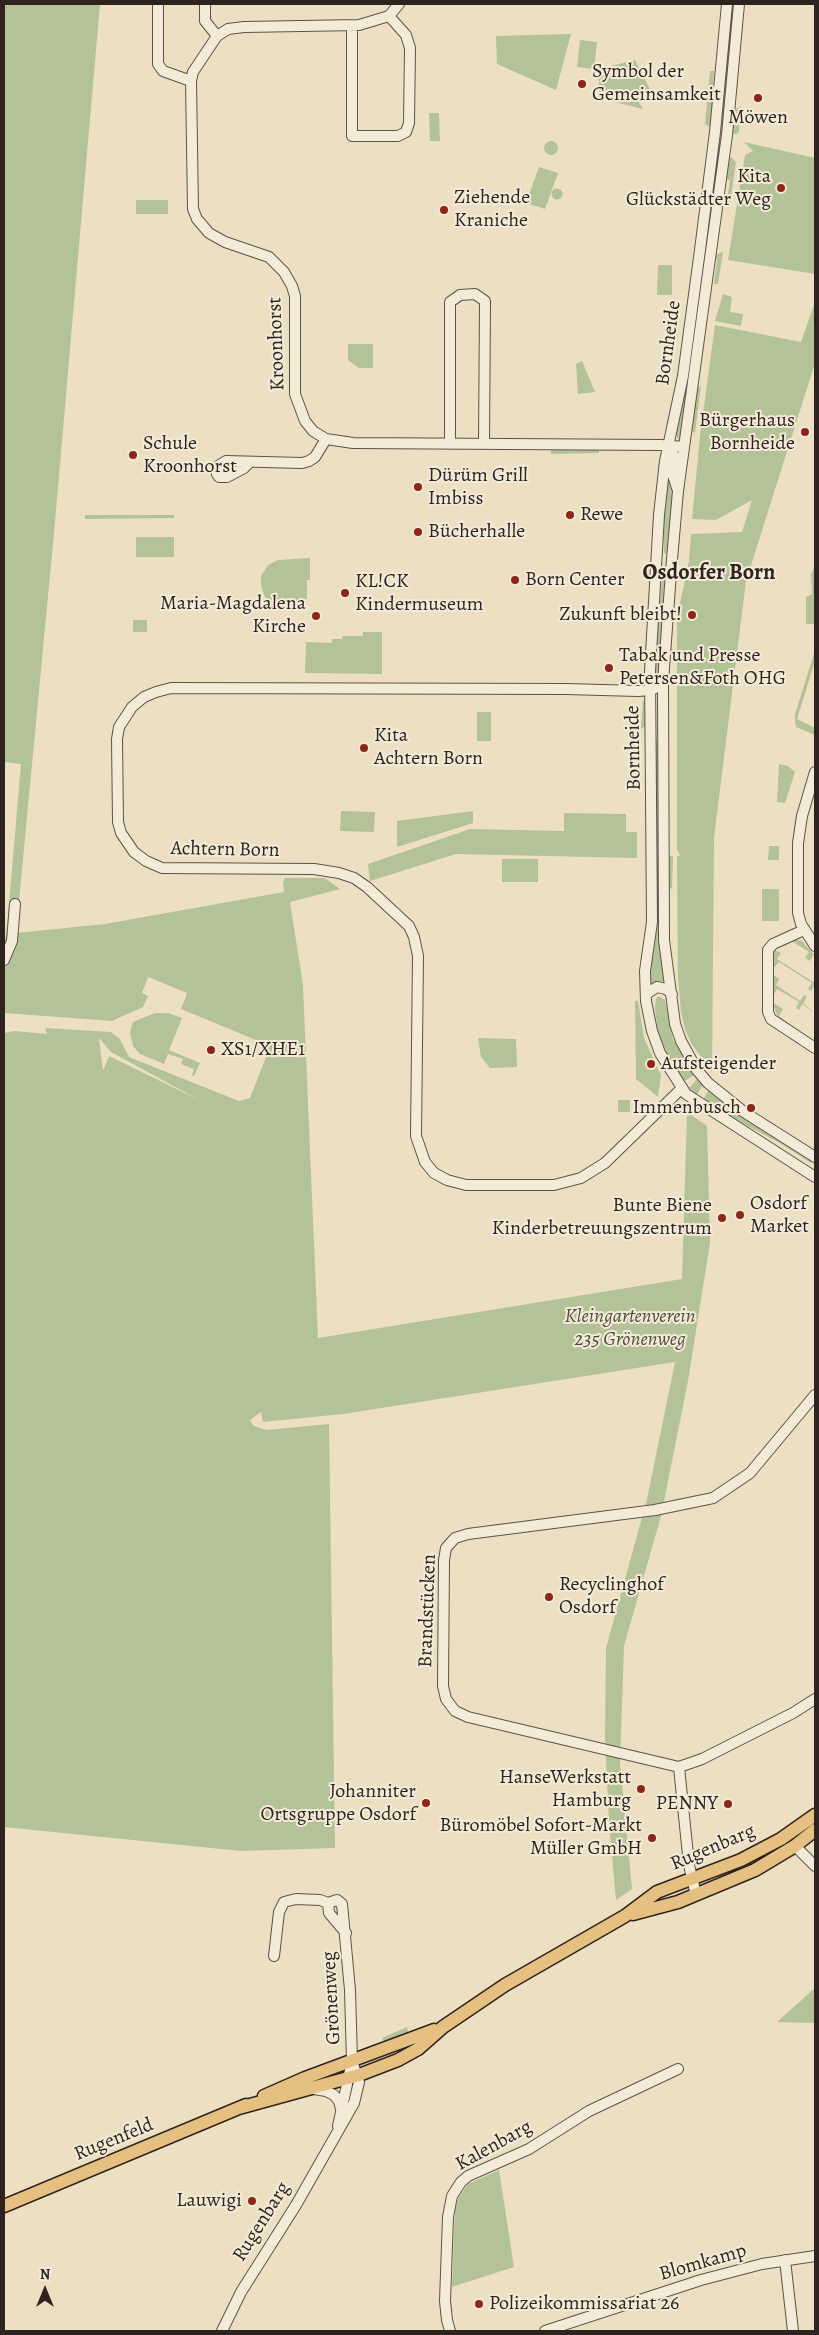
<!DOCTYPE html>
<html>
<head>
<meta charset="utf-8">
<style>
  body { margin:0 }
  #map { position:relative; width:819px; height:2335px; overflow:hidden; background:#ede0c2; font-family:Alegreya,serif }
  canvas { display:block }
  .frame { position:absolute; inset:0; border:5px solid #2f231d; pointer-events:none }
  .north { position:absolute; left:20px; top:2265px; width:50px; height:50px; -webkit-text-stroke:4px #f3ebd7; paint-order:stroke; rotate:0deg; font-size:14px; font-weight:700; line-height:20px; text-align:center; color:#2f231d }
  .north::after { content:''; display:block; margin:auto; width:18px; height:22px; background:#2f231d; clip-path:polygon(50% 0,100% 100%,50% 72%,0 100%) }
</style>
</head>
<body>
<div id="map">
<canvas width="819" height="2335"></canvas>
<div class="frame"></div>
<div class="north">N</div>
</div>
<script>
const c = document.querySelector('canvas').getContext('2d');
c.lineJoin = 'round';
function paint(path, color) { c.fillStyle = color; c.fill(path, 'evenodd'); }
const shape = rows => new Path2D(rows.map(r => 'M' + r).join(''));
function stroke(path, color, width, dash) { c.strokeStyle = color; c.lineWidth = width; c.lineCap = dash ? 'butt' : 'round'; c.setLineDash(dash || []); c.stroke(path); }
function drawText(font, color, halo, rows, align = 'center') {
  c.font = font + ' Alegreya,serif'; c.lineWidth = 4; c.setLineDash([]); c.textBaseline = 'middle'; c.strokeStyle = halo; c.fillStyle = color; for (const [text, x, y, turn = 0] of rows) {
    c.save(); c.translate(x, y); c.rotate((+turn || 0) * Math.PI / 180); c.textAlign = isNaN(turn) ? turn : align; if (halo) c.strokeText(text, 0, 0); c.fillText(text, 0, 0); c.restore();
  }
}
const green = shape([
  [4,4,100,4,54,533,16,933,105,924,284,892,283,882,285,878,325,878,340,889,290,902,303,985,318,1338,682,1279,687,1112,707,1126,710,1243,688,1381,661,1516,624,1646,620,1763,632,1889,616,1900,609,1823,605,1737,606,1648,647,1499,675,1362,343,1414,263,1422,261,1412,250,1420,254,1426,267,1430,329,1424,335,1848,241,1851,4,1827,4,1033,15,1031,47,1034,45,1028,111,1032,120,1039,129,1057,239,1101,250,1098,268,1052,263,1043,181,1009,187,993,148,977,142,993,148,996,143,1007,112,1021,4,1013,4,946,7,928,21,764,4,762],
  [99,1038,111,1052,199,1100,109,1056,103,1071],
  [730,4,737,4,725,120,723,121,721,121],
  [571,34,556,90,497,64,496,36],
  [580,40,597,42,594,69,577,67],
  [635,60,650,89,636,97,643,109,599,98,599,69],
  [710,71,714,71,712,98,715,101,713,129,705,124],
  [741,107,739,132,736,134,730,133,732,110],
  [429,113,439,113,440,141,430,141],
  '544 148a7 7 0 1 1 14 0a7 7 0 1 1-14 0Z',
  [744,142,815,158,815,274,728,260,745,155,753,151],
  [717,143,723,144,701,317,693,315],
  [731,157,736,162,730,204,727,200,730,180,725,179,727,160],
  [539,167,558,173,545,209,526,203],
  '551.5 194a5.5 5.5 0 1 1 11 0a5.5 5.5 0 1 1-11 0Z',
  [136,200,168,200,168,214,136,214],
  [723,252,718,284,714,284,717,260,714,255],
  [658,265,672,265,672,295,657,295],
  [723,294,732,297,730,312,743,314,741,326,715,321],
  [815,302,815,363,746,581,714,838,712,1072,691,1043,685,1029,681,1012,678,978,677,856,680,856,677,849,677,618,689,561,691,534,742,532,752,500,716,520,692,519,700,436,715,325,801,342],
  [692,326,699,327,682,438,678,439,676,435],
  [348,344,373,344,373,368,359,368,348,360],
  [582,361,595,392,578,394,576,364],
  [701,386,695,433,691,430,696,388],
  [552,447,599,448,599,453,551,454],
  [668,475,672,492,672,507,668,554,664,553,663,526],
  [85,515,174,515,174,518,85,519],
  [136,537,174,537,174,557,136,557],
  [310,558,310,580,307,580,307,599,303,600,304,610,276,607,265,597,261,586,261,576,268,565,278,560],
  [815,565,815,624,806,624,806,597,812,594,811,574],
  [663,566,667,566,659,677,656,677,654,673],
  [133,620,147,620,147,632,133,632],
  [363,632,382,632,382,674,305,673,306,642,332,643,332,639,342,639,342,636,363,636],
  [815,650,815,661,797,719,815,728,815,735,796,727,795,720,795,714],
  [643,700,647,707,648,724,641,729],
  [477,712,491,712,491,741,477,741],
  [655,729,662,771,662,845,655,844],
  [779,764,788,766,795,772,785,803,777,802],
  [341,811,375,812,374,832,340,831],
  [473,811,473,823,397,847,397,821],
  [564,813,626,814,626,832,637,832,637,858,456,854,370,881,368,864,470,829,564,831],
  [769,846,779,846,779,860,768,860],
  [655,856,662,856,668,984,659,982,649,985,650,966,655,937],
  [667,856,673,856,672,889,667,886],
  [502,859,538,859,538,882,502,882],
  [762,889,779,889,779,921,762,921],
  [790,938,802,941,815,956,813,955,810,961,805,958,809,952,790,940,786,946,781,943],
  [775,950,781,953,777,959,813,982,815,978,815,985,811,991,808,989,812,983,779,962,775,967,771,964,771,957],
  [772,974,779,979,776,985,800,1001,804,995,807,997,803,1003,815,1013,802,1004,799,1010,796,1008,799,1002,777,989,774,994,772,992],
  [658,996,665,1000,673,1040,680,1046,696,1074,681,1083,658,1034,655,1008,656,999],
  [635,1001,638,1001,644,1038,661,1075,658,1097,636,1079],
  [772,1002,783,1009,779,1016,804,1034,778,1017],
  [155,1013,168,1013,182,1018,169,1050,200,1063,194,1076,192,1075,194,1069,181,1064,183,1059,168,1054,164,1064,140,1054,133,1046,130,1032,133,1022],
  [478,1038,516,1039,517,1067,490,1068,481,1057],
  [699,1077,704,1083,695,1098,687,1090],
  [709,1089,728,1106,813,1160,811,1163,778,1142,702,1102],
  [618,1100,630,1100,630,1112,618,1112],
  [815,1822,764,1857,717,1881,717,1875],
  [815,1988,815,2023,777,2022],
  [407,2027,408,2032,384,2042,382,2038],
  [499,2170,514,2267,452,2287,455,2211,458,2199,468,2184]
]);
const minor = shape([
  [158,4,158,64,163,71,191,81],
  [205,4,205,21,217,36],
  [399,4,389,16,359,25,244,27,228,29,217,36,193,72,191,81,193,209,197,219,209,233,225,242,269,257,284,272,292,286,295,296,295,394,305,421,313,431,326,439,353,443,661,445,684,447],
  [727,4,715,132,700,250,683,376,665,461,659,515,650,671,652,922,645,971,646,1001,652,1031,660,1053,686,1094,815,1177],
  [739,4,727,135,678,491,672,559,663,682,664,940,675,1024,681,1041,697,1070,708,1083,744,1112,815,1157],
  [352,26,352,136,398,136,406,132,409,123,410,48,406,35,389,16],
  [450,444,450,302,460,295,475,294,485,301,484,444],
  [670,446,673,454,673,475,677,488],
  [250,462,244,468,227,477,219,477,217,474,218,466,226,461,302,463,309,461,315,457,326,439],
  [663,685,650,690,638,691,566,689,171,688,156,692,144,697,132,707,119,727,117,739,118,822,121,833,134,852,146,861,162,868,314,869,339,873,354,878,367,887,409,926,414,937,418,956,416,1136,425,1162,434,1173,447,1180,466,1185,554,1185,581,1178,605,1163,681,1089],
  [815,772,802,816,798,843,798,913,801,924,815,946],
  [804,930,773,944,768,950,768,1012,771,1019,815,1048],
  [4,960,12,941,15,904],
  [646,994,657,987,666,989,672,994],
  [815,1395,750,1473,713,1498,655,1510,468,1534,455,1538,446,1548,444,1560,443,1686,446,1699,455,1711,468,1717,679,1767,702,1759,793,1713,815,1699],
  [679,1767,689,1865,696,1895],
  [795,1846,815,1866],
  [328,1903,337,1900,342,1904,350,1990,352,2061,338,2126],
  [328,1903,329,1913,346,1933],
  [274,1956,279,1912,284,1902,296,1899,320,1900,328,1903],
  [314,2089,326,2091,334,2095,339,2101,341,2109],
  [785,2260,793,2331],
  [222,2331,241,2292,296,2205,354,2103,359,2082,352,2061],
  [450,2331,447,2320,445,2301,448,2217,452,2196,461,2182,468,2176,529,2149,589,2111,678,2069],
  [545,2331,701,2280,762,2264,815,2256]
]);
const major = shape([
  [633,1914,678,1902,755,1870,795,1846,815,1830],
  [264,2096,305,2078,434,2030],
  [239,2108,359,2075,398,2060,418,2049,443,2027,505,1985,625,1916,657,1892,741,1860,781,1839,815,1815],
  [4,2206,246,2105]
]);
const markers = [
  [582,84,5,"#8f2418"],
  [758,98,5,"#8f2418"],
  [781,188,5,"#8f2418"],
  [444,210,5,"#8f2418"],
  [805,432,5,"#8f2418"],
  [133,455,5,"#8f2418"],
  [418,487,5,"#8f2418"],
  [570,515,5,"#8f2418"],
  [418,532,5,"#8f2418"],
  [515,580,5,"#8f2418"],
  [345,593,5,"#8f2418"],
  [692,615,5,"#8f2418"],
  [316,616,5,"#8f2418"],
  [609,668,5,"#8f2418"],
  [364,748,5,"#8f2418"],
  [211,1050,5,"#8f2418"],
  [651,1064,5,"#8f2418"],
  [751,1108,5,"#8f2418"],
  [740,1215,5,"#8f2418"],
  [722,1218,5,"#8f2418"],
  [549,1597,5,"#8f2418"],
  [641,1789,5,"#8f2418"],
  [426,1803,5,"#8f2418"],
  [728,1804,5,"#8f2418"],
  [652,1838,5,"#8f2418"],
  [252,2201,5,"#8f2418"],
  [479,2304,5,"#8f2418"]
];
const poiNames = [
  ["Symbol der",592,72],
  ["Gemeinsamkeit",592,95],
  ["Möwen",758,118,"center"],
  ["Kita",771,177,"right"],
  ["Glückstädter Weg",771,200,"right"],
  ["Ziehende",454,198],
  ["Kraniche",454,221],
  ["Bürgerhaus",795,421,"right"],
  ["Bornheide",795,444,"right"],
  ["Schule",143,444],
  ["Kroonhorst",143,467],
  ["Dürüm Grill",428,476],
  ["Imbiss",428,499],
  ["Rewe",580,515],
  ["Bücherhalle",428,532],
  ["Born Center",525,580],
  ["KL!CK",355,582],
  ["Kindermuseum",355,605],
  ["Maria-Magdalena",306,604,"right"],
  ["Kirche",306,627,"right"],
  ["Zukunft bleibt!",682,615,"right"],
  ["Tabak und Presse",619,656],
  ["Petersen&Foth OHG",619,679],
  ["Kita",374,736],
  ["Achtern Born",374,759],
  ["XS1/XHE1",221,1050],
  ["Aufsteigender",661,1064],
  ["Immenbusch",741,1108,"right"],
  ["Osdorf",750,1204],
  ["Market",750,1227],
  ["Bunte Biene",712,1206,"right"],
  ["Kinderbetreuungszentrum",712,1229,"right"],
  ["Recyclinghof",559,1585],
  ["Osdorf",559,1608],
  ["HanseWerkstatt",631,1778,"right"],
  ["Hamburg",631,1801,"right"],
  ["Johanniter",416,1792,"right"],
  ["Ortsgruppe Osdorf",416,1815,"right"],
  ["PENNY",718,1804,"right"],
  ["Büromöbel Sofort-Markt",642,1826,"right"],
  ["Müller GmbH",642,1849,"right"],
  ["Lauwigi",242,2201,"right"],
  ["Polizeikommissariat 26",489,2304]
];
const streetNames = [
  ["Bornheide",669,343,-82],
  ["Kroonhorst",277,344,-92],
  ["Bornheide",634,748,-91],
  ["Achtern Born",225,850,1],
  ["Brandstücken",428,1611,-88],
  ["Rugenbarg",713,1848,-23],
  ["Grönenweg",332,1998,-93],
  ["Rugenfeld",114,2140,-22],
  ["Kalenbarg",494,2146,-29],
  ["Rugenbarg",262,2222,-58],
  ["Blomkamp",703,2263,-16]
];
const parkNames = [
  ["Kleingartenverein",630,1317],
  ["235 Grönenweg",630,1340]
];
const quarterNames = [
  ["Osdorfer Born",709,574]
];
paint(green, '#b3c397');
stroke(minor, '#5e5246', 12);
stroke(major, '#2f231d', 15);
stroke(minor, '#f3ebd7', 10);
stroke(major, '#e6c081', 12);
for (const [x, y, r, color] of markers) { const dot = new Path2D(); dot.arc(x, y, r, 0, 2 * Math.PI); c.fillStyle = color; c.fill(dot); stroke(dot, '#f3ebd7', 2); }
drawText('20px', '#2f231d', '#f3ebd7', poiNames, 'left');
drawText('20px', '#2f231d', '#f3ebd7', streetNames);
drawText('italic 20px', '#504b3c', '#f3ebd7', parkNames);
drawText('bold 22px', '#2f231d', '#f3ebd7', quarterNames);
</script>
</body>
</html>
